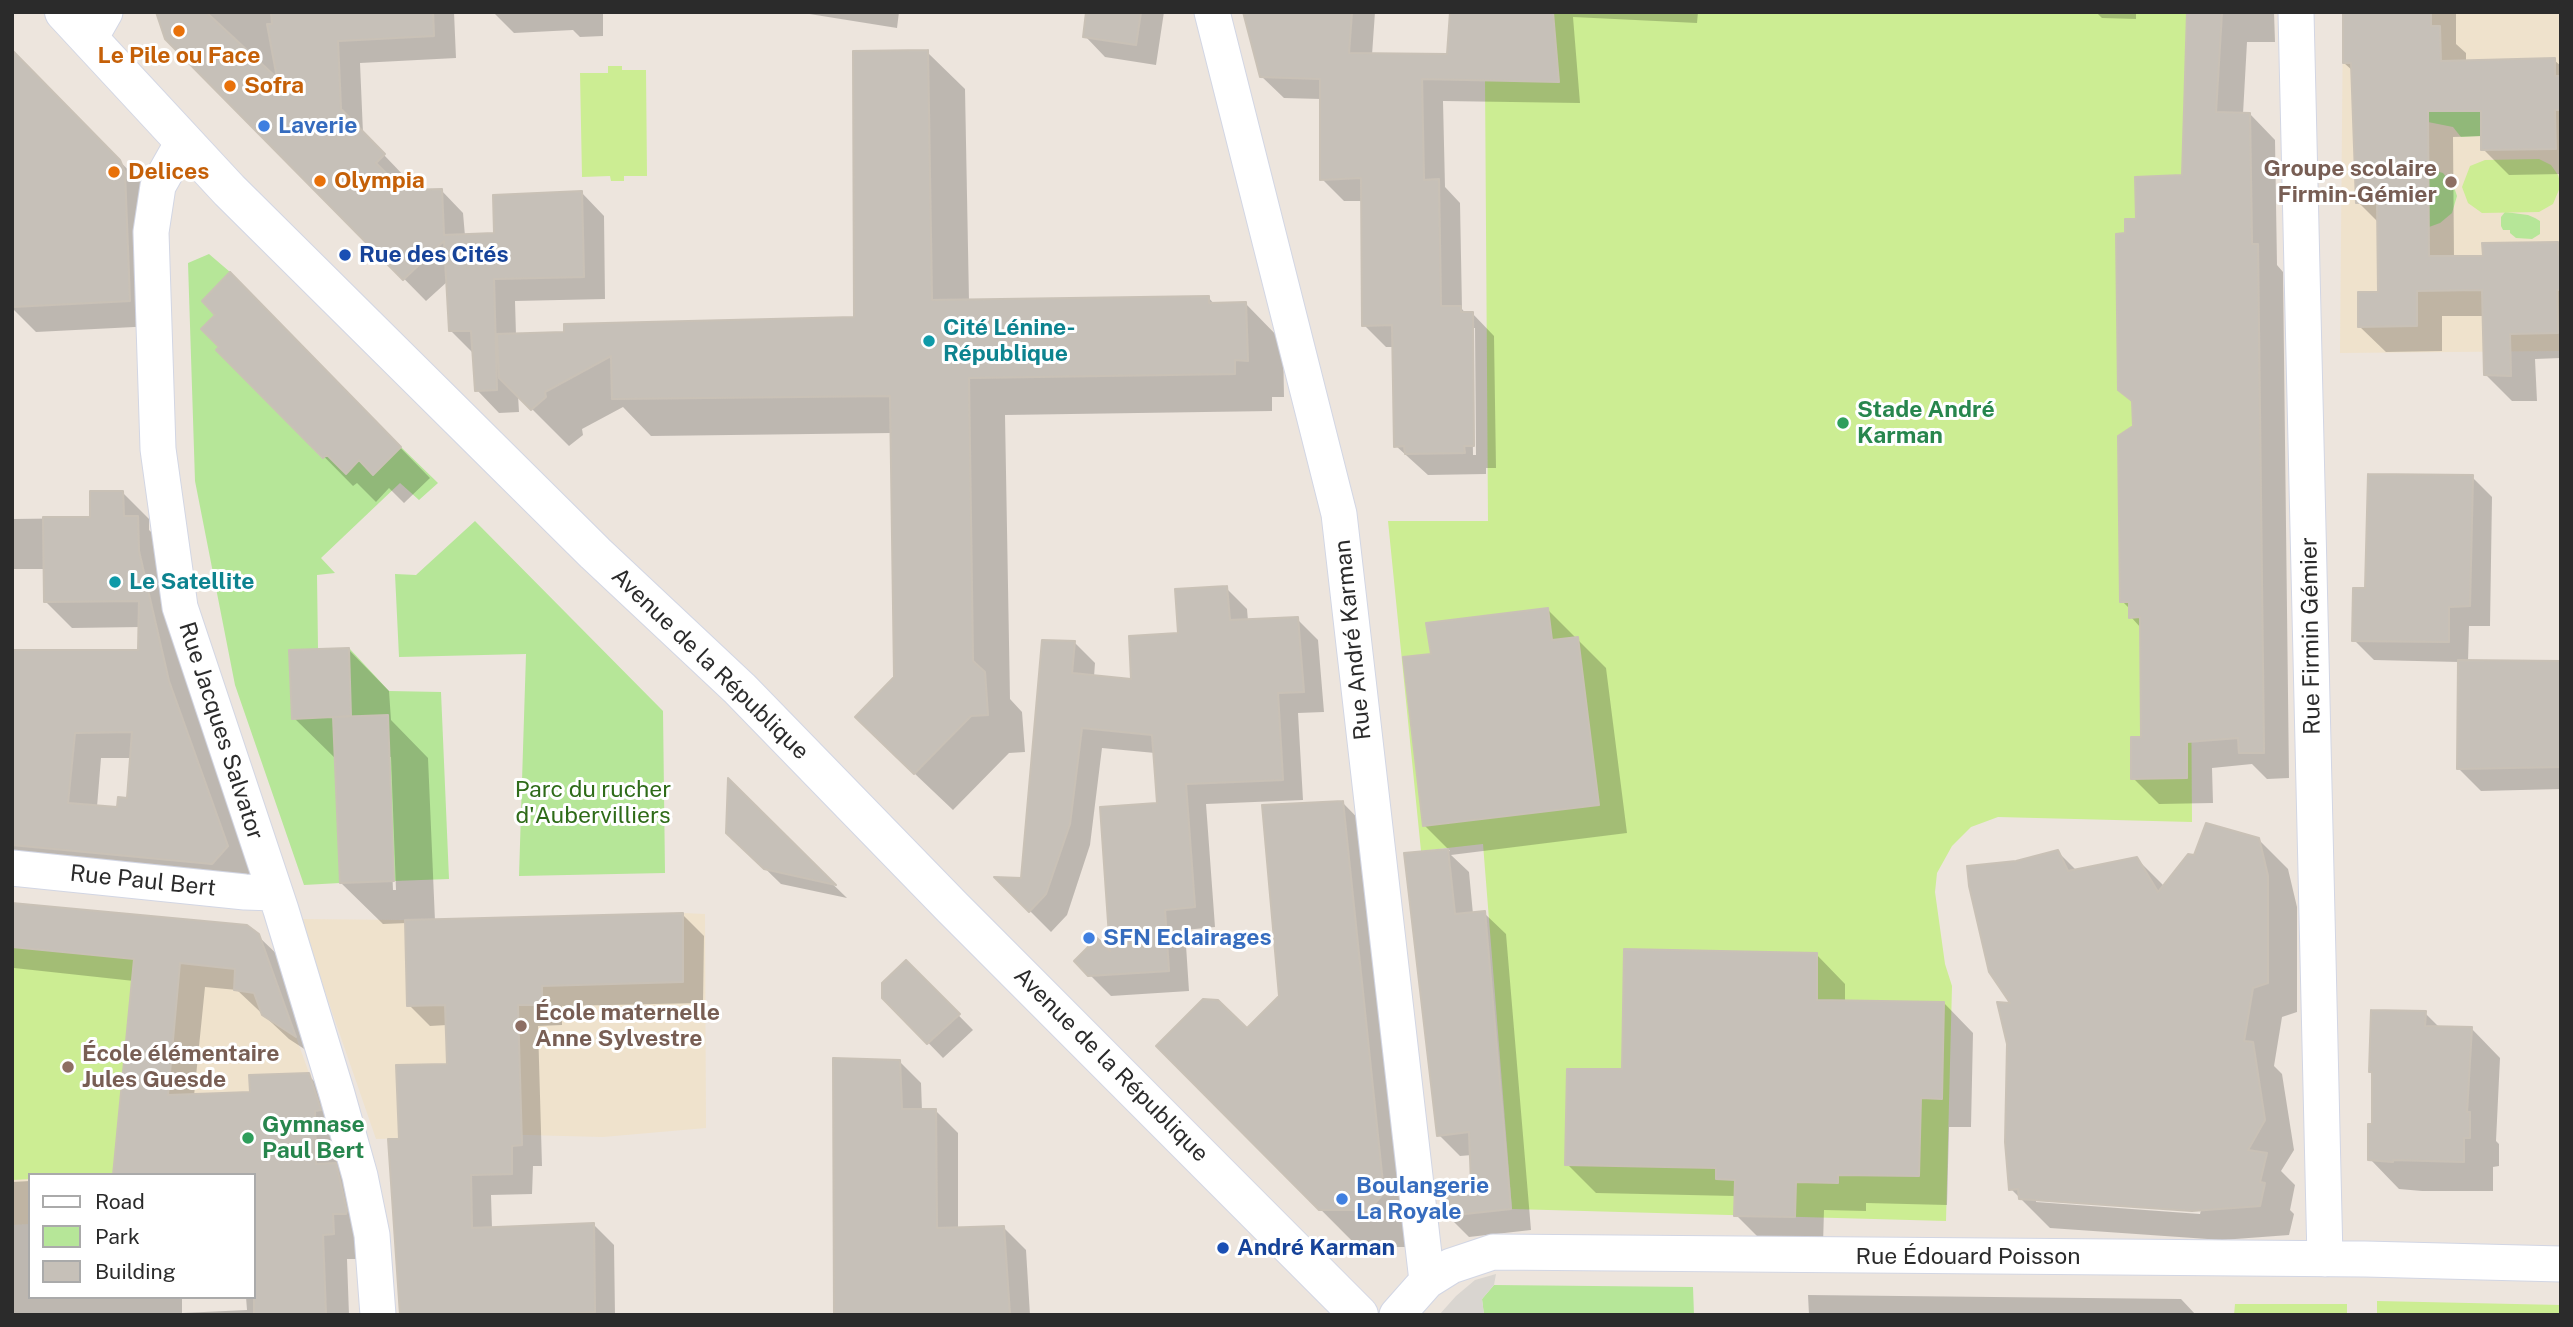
<!DOCTYPE html>
<html>
<head>
<meta charset="utf-8">
<style>
  body { margin:0 }
  #map { position:relative; width:2573px; height:1327px; overflow:hidden; background:#ede5dd; font-family:"Public Sans",sans-serif }
  canvas { display:block }
  .frame { position:absolute; inset:0; border:14px solid #2b2b2b; pointer-events:none }
  .legend { position:absolute; left:28px; top:1173px; width:228px; height:126px; box-sizing:border-box; background:#fff; border:2px solid #aaa; margin:0; padding:9px 12px; list-style:none; font-size:21px; color:#2b2b2b }
  .legend li { display:flex; align-items:center; gap:14px; height:35px }
  .legend b { width:35px; border:2px solid #aaa }
</style>
</head>
<body>
<div id="map">
<canvas width="2573" height="1327"></canvas>
<div class="frame"></div>
<ul class="legend">
<li><b style="height:9px;background:#fff"></b>Road</li>
<li><b style="height:19px;background:#b6e698"></b>Park</li>
<li><b style="height:19px;background:#c6c0b8"></b>Building</li>
</ul>
</div>
<script>
const c = document.querySelector('canvas').getContext('2d');
c.lineJoin = 'round';
function paint(path, color) { c.fillStyle = color; c.fill(path, 'evenodd'); }
const shape = rows => new Path2D(rows.map(r => 'M' + r).join(''));
function stroke(path, color, width, dash) { c.strokeStyle = color; c.lineWidth = width; c.lineCap = dash ? 'butt' : 'round'; c.setLineDash(dash || []); c.stroke(path); }
function drawText(font, color, halo, rows, align = 'center') {
  c.font = font + ' "Public Sans",sans-serif'; c.lineWidth = 6; c.setLineDash([]); c.textBaseline = 'middle'; c.strokeStyle = halo; c.fillStyle = color; for (const [text, x, y, turn = 0] of rows) {
    c.save(); c.translate(x, y); c.rotate((+turn || 0) * Math.PI / 180); c.textAlign = isNaN(turn) ? turn : align; if (halo) c.strokeText(text, 0, 0); c.fillText(text, 0, 0); c.restore();
  }
}
const education = shape([
  [2343,12,2561,12,2561,351,2340,353],
  [12,903,247,925,259,934,309,1073,250,1092,197,1094,30,1175,30,1224,12,1225],
  [683,913,705,914,706,1128,603,1137,525,1135,376,1139,300,919,405,920]
]);
const green = shape([
  [2428,111,2481,111,2481,136,2461,137,2453,127,2428,122],
  [2429,169,2443,173,2454,187,2457,196,2452,213,2440,223,2429,227],
  [2505,212,2528,215,2535,218,2540,221,2540,234,2532,239,2516,238,2510,233,2510,230,2503,230,2501,226,2501,217],
  [209,254,230,272,215,315,201,329,219,347,241,375,298,433,312,438,308,443,322,458,327,455,359,460,373,475,401,447,438,483,419,500,400,483,321,558,335,573,317,575,318,649,290,650,333,717,340,883,304,885,235,685,195,481,188,263],
  [475,521,663,711,665,873,519,876,526,654,399,657,395,574,416,575],
  [349,648,389,691,441,692,449,879,394,881,388,715,351,716],
  [1494,1285,1693,1287,1694,1315,1484,1315,1482,1299]
]);
const pitch = shape([
  [1553,12,2187,12,2192,822,1998,817,1971,827,1952,846,1937,873,1935,892,1945,964,1952,986,1946,1221,1512,1209,1483,844,1421,851,1388,521,1488,521,1485,80,1558,81],
  [608,66,622,66,622,70,646,70,647,176,624,176,624,181,611,181,610,176,582,177,580,73,608,73],
  [2539,159,2551,165,2558,175,2561,185,2553,204,2539,212,2482,213,2468,203,2462,187,2470,166,2485,160],
  [12,947,134,959,113,1175,30,1175,30,1179,12,1180],
  [2377,1301,2561,1305,2561,1315,2377,1315],
  [2235,1304,2347,1304,2347,1315,2234,1315]
]);
const plaza = shape([
  [1496,1274,1494,1285,1482,1299,1484,1315,1439,1315,1456,1296,1475,1280]
]);
const shadow = shape([
  [160,12,454,12,456,58,360,63,363,133,406,178,397,187,403,192,441,190,463,213,465,236,496,235,582,193,604,216,605,299,515,301,516,335,856,319,927,52,965,89,969,301,1208,297,1215,305,1246,304,1283,342,1284,397,1272,397,1272,411,1005,415,1010,699,1022,712,1025,752,1009,753,953,810,894,754,896,677,892,433,651,436,623,407,582,429,583,435,569,446,518,395,519,412,499,413,477,390,473,353,450,330,448,281,426,301,167,38],
  [493,12,603,12,603,36,580,37,573,30,514,33],
  [797,12,899,12,897,28],
  [1079,12,1164,12,1156,65,1105,57,1085,36,1088,15],
  [1245,12,1375,12,1372,55,1449,56,1452,13,1436,12,1698,12,1697,23,1573,17,1580,103,1443,101,1445,187,1460,203,1462,309,1466,314,1472,313,1494,336,1496,468,1486,468,1486,474,1428,475,1396,446,1394,347,1386,347,1364,325,1363,201,1344,201,1322,179,1321,99,1284,98,1261,76],
  [1471,328,1475,328,1476,455,1473,455],
  [2096,12,2136,12,2136,19,2102,18],
  [2189,12,2274,12,2275,42,2247,42,2243,114,2250,114,2275,140,2277,265,2283,272,2289,778,2267,779,2252,764,2212,768,2213,803,2159,804,2133,778,2143,738,2141,628,2131,617,2131,610,2122,601,2135,427,2134,404,2119,389,2127,235,2138,221,2183,177],
  [2345,12,2456,12,2456,44,2466,53,2466,62,2554,60,2561,66,2561,174,2509,175,2483,149,2483,136,2453,137,2454,258,2484,258,2484,245,2561,243,2561,358,2535,359,2537,401,2512,401,2486,375,2485,316,2442,316,2442,351,2386,352,2360,327,2379,294,2379,223,2358,202,2353,71,2344,63],
  [12,52,145,187,154,326,36,332,12,308],
  [260,304,430,478,404,503,389,488,376,502,357,483,353,486,219,350,222,347,218,315],
  [2472,477,2492,497,2490,626,2469,626,2468,662,2561,663,2561,789,2481,791,2458,768,2459,662,2374,660,2354,640,2367,590],
  [123,493,149,519,149,530,164,544,165,579,195,709,253,873,239,890,12,868,12,652,140,651,141,627,72,628,46,602,45,569,12,569,12,519,92,518],
  [101,758,132,758,129,800,119,809,97,807],
  [1226,588,1247,609,1248,621,1297,619,1318,640,1324,712,1298,713,1303,800,1206,804,1215,927,1185,930,1189,991,1111,996,1076,961,1112,956,1159,805,1155,753,1102,748,1090,845,1067,915,1051,932,998,879,1023,879,1074,642,1095,663,1094,677,1133,681],
  [1548,610,1606,668,1627,833,1451,855,1469,872,1473,914,1484,913,1506,934,1531,1230,1469,1237,1447,1215,1472,1186,1472,1155,1460,1156,1439,1135,1406,855,1450,851,1424,825,1432,656],
  [348,649,389,691,391,720,428,758,435,921,683,915,704,936,703,1003,562,1006,562,1025,538,1026,542,1166,533,1166,532,1194,491,1195,492,1228,593,1224,614,1245,615,1315,402,1315,448,1066,447,1025,430,1026,409,1005,407,923,383,924,341,883,337,760,294,718],
  [387,757,391,757,396,890,393,890],
  [729,783,847,898,781,884,744,848],
  [1343,803,1380,841,1407,1247,1358,1247,1158,1046,1247,1030,1281,997],
  [2258,839,2288,869,2297,907,2297,1012,2282,1017,2274,1066,2282,1074,2294,1150,2281,1171,2295,1185,2290,1210,2294,1214,2289,1235,2222,1240,2050,1228,2011,1189,2016,863,2058,852,2077,871,2137,859,2165,887,2195,856],
  [2036,1199,2201,1210,2200,1214,2036,1202],
  [12,904,258,936,284,961,318,1058,289,1039,237,990,205,987,194,1096,252,1094,308,1075,333,1100,339,1136,340,1170,360,1190,359,1259,347,1259,349,1315,12,1315,12,1182,30,1181,30,1297,182,1297,182,1313,247,1310,246,1297,254,1297,254,1175,115,1175,134,981,14,968,12,989],
  [1816,954,1845,984,1845,1002,1944,1003,1973,1033,1971,1127,1949,1127,1947,1205,1866,1203,1866,1211,1824,1210,1823,1245,1765,1244,1736,1215,1735,1196,1596,1193,1567,1164,1624,1071],
  [906,962,973,1030,943,1058,884,997],
  [2425,1013,2440,1028,2471,1028,2500,1058,2496,1141,2499,1144,2499,1166,2493,1167,2493,1191,2422,1191,2399,1189,2370,1159,2374,1126,2374,1074,2371,1071],
  [899,1061,921,1083,922,1111,936,1111,958,1133,958,1229,1004,1228,1026,1250,1030,1315,836,1315],
  [1808,1295,2181,1299,2196,1315,1809,1315]
]);
const building = shape([
  [156,12,206,12,277,78,267,24,272,24,271,12,433,12,434,36,338,41,341,109,385,154,376,163,403,190,442,189,444,235,494,233,493,195,582,191,584,277,494,279,497,390,475,391,471,331,449,331,444,241,403,280,165,39,156,12],
  [1086,12,1141,12,1136,45,1083,37,1086,12],
  [1243,12,1352,12,1349,53,1447,54,1450,12,1553,12,1559,82,1422,79,1424,180,1439,179,1441,306,1461,306,1461,312,1473,312,1474,446,1464,446,1465,453,1405,454,1404,446,1394,447,1392,325,1362,326,1361,178,1320,180,1320,79,1260,77,1243,12],
  [2187,12,2222,12,2216,112,2250,113,2252,244,2258,244,2264,753,2239,753,2238,738,2187,742,2187,778,2131,779,2131,737,2141,737,2140,617,2129,618,2129,602,2120,602,2118,436,2133,426,2132,401,2118,390,2116,234,2125,233,2125,219,2136,219,2135,177,2182,175,2187,12],
  [2343,12,2431,12,2431,26,2440,26,2441,61,2555,58,2555,76,2561,76,2561,110,2555,110,2556,149,2481,150,2481,111,2428,111,2429,256,2483,256,2482,243,2558,242,2558,255,2561,255,2561,290,2557,290,2558,333,2510,334,2511,376,2484,375,2482,290,2417,291,2417,326,2358,327,2358,292,2378,292,2377,202,2356,203,2351,63,2343,63,2343,12],
  [12,50,120,160,125,172,130,301,12,307,12,50],
  [928,50,932,300,1209,296,1209,303,1246,302,1248,361,1235,360,1235,374,969,378,973,661,985,672,988,715,971,716,914,774,855,717,894,677,890,396,612,399,611,356,545,392,546,397,531,410,499,378,497,334,564,332,564,324,854,317,853,51,928,50],
  [230,272,401,447,373,475,359,460,346,474,327,455,323,458,216,350,219,347,201,329,215,315,202,301,230,272],
  [2368,474,2473,475,2470,606,2449,607,2449,642,2352,641,2353,588,2365,588,2368,474],
  [90,491,123,491,124,516,138,516,139,551,169,681,228,846,212,864,12,845,12,650,138,650,139,601,44,602,43,517,90,517,90,491],
  [132,732,127,798,118,797,117,807,68,803,75,733,132,732],
  [1227,586,1230,620,1298,617,1304,692,1278,693,1283,780,1186,784,1195,907,1165,910,1169,971,1088,976,1074,961,1097,938,1110,951,1100,807,1157,803,1152,735,1082,728,1070,824,1046,894,1029,912,994,877,1021,878,1042,640,1075,641,1072,673,1131,679,1129,636,1178,633,1175,589,1227,586],
  [1548,608,1552,640,1578,637,1599,805,1423,826,1403,657,1431,654,1426,623,1548,608],
  [349,648,351,716,335,717,388,715,394,881,340,883,333,717,292,719,289,650,349,648],
  [2458,660,2561,661,2561,767,2457,769,2458,660],
  [728,778,836,885,764,869,726,833,728,778],
  [1343,801,1384,1193,1369,1210,1319,1210,1156,1046,1203,999,1218,1000,1247,1028,1279,996,1262,805,1343,801],
  [2206,823,2259,838,2268,876,2268,983,2253,988,2244,1041,2253,1042,2265,1120,2248,1150,2267,1153,2260,1182,2265,1183,2260,1206,2192,1211,2019,1199,2018,1189,2009,1190,2005,1142,2007,1044,1997,1002,2010,1003,1989,972,1969,886,1967,866,2016,861,2058,850,2068,871,2137,857,2158,892,2188,854,2194,855,2206,823],
  [1448,849,1455,914,1485,911,1511,1209,1446,1216,1443,1187,1471,1184,1469,1132,1437,1136,1404,853,1448,849],
  [12,903,247,925,259,934,296,1037,262,1015,254,993,234,990,235,969,180,963,168,1095,250,1092,249,1075,309,1073,321,1110,315,1111,316,1164,336,1163,347,1211,346,1214,333,1214,334,1234,323,1235,326,1315,254,1315,254,1175,113,1175,134,959,12,947,12,903],
  [683,913,683,982,542,986,542,1005,518,1005,522,1145,512,1146,512,1174,471,1175,472,1228,594,1223,595,1312,552,1315,400,1315,388,1139,399,1139,396,1065,447,1064,445,1005,407,1006,405,920,683,913],
  [1624,949,1817,953,1817,1000,1944,1002,1942,1099,1921,1098,1919,1176,1838,1175,1838,1183,1796,1182,1795,1217,1734,1216,1735,1180,1716,1179,1716,1168,1565,1165,1567,1069,1622,1069,1624,949],
  [906,960,960,1014,927,1044,882,998,882,983,906,960],
  [2371,1010,2426,1011,2425,1026,2472,1027,2467,1112,2470,1112,2470,1138,2464,1138,2464,1162,2393,1160,2393,1162,2368,1160,2368,1124,2372,1124,2372,1072,2369,1072,2371,1010],
  [833,1058,900,1060,902,1109,936,1109,937,1228,1004,1226,1010,1315,834,1315,833,1058]
]);
const minor = shape([
  [1212,12,1339,514,1427,1281],
  [2296,12,2325,1259],
  [89,40,105,12],
  [184,140,158,186,151,232,158,449,180,607,281,910,337,1094,360,1176,372,1235,378,1315],
  [12,868,245,892,274,893],
  [1397,1315,1427,1281,1451,1266,1493,1252,2365,1259,2561,1264]
]);
const secondary = shape([
  [64,12,229,190,595,553,740,689,952,907,1359,1315]
]);
const markers = [
  [179,31,7,"#e8710a"],
  [230,86,7,"#e8710a"],
  [264,126,7,"#3f7fe0"],
  [114,172,7,"#e8710a"],
  [320,181,7,"#e8710a"],
  [2451,182,7,"#8d6e63"],
  [345,255,7,"#1a4fb4"],
  [929,341,7,"#0f9aa8"],
  [1843,423,7,"#2e9e5b"],
  [115,582,7,"#0f9aa8"],
  [1089,938,7,"#3f7fe0"],
  [521,1026,7,"#8d6e63"],
  [68,1067,7,"#8d6e63"],
  [248,1138,7,"#2e9e5b"],
  [1342,1199,7,"#3f7fe0"],
  [1223,1248,7,"#1a4fb4"]
];
const foodNames = [
  ["Le Pile ou Face",179,56,"center"],
  ["Sofra",244,86],
  ["Delices",128,172],
  ["Olympia",334,181]
];
const shopNames = [
  ["Laverie",278,126],
  ["SFN Eclairages",1103,938],
  ["Boulangerie",1356,1186],
  ["La Royale",1356,1212]
];
const educationNames = [
  ["Groupe scolaire",2437,169,"right"],
  ["Firmin-Gémier",2437,195,"right"],
  ["École maternelle",535,1013],
  ["Anne Sylvestre",535,1039],
  ["École élémentaire",82,1054],
  ["Jules Guesde",82,1080]
];
const transitNames = [
  ["Rue des Cités",359,255],
  ["André Karman",1237,1248]
];
const cultureNames = [
  ["Cité Lénine-",943,328],
  ["République",943,354],
  ["Le Satellite",129,582]
];
const leisureNames = [
  ["Stade André",1857,410],
  ["Karman",1857,436],
  ["Gymnase",262,1125],
  ["Paul Bert",262,1151]
];
const streetNames = [
  ["Rue Firmin Gémier",2311,636,-91],
  ["Rue André Karman",1353,640,-96],
  ["Avenue de la République",710,664,44],
  ["Rue Jacques Salvator",221,731,72],
  ["Rue Paul Bert",143,881,6],
  ["Avenue de la République",1111,1065,45],
  ["Rue Édouard Poisson",1968,1257]
];
const parkNames = [
  ["Parc du rucher",593,790],
  ["d'Aubervilliers",593,816]
];
paint(education, '#efe2cc');
paint(green, '#b6e698');
paint(pitch, '#cced93');
paint(plaza, '#d9d5d0');
paint(shadow, '#0003');
paint(building, '#c6c0b8');
stroke(building, '#c9c1b6', 2);
stroke(minor, '#d2d6e4', 37);
stroke(secondary, '#d2d6e4', 40);
stroke(minor, '#fff', 35);
stroke(secondary, '#fff', 38);
for (const [x, y, r, color] of markers) { const dot = new Path2D(); dot.arc(x, y, r, 0, 2 * Math.PI); c.fillStyle = color; c.fill(dot); stroke(dot, '#fff', 2.5); }
drawText('bold 23px', '#c56008', '#fff', foodNames, 'left');
drawText('bold 23px', '#366cbe', '#fff', shopNames, 'left');
drawText('bold 23px', '#785e54', '#fff', educationNames, 'left');
drawText('bold 23px', '#164399', '#fff', transitNames, 'left');
drawText('bold 23px', '#0d838f', '#fff', cultureNames, 'left');
drawText('bold 23px', '#27864d', '#fff', leisureNames, 'left');
drawText('23px', '#2b2b2b', '#fff', streetNames);
drawText('23px', '#2e6b18', '#fff', parkNames);
</script>
</body>
</html>
